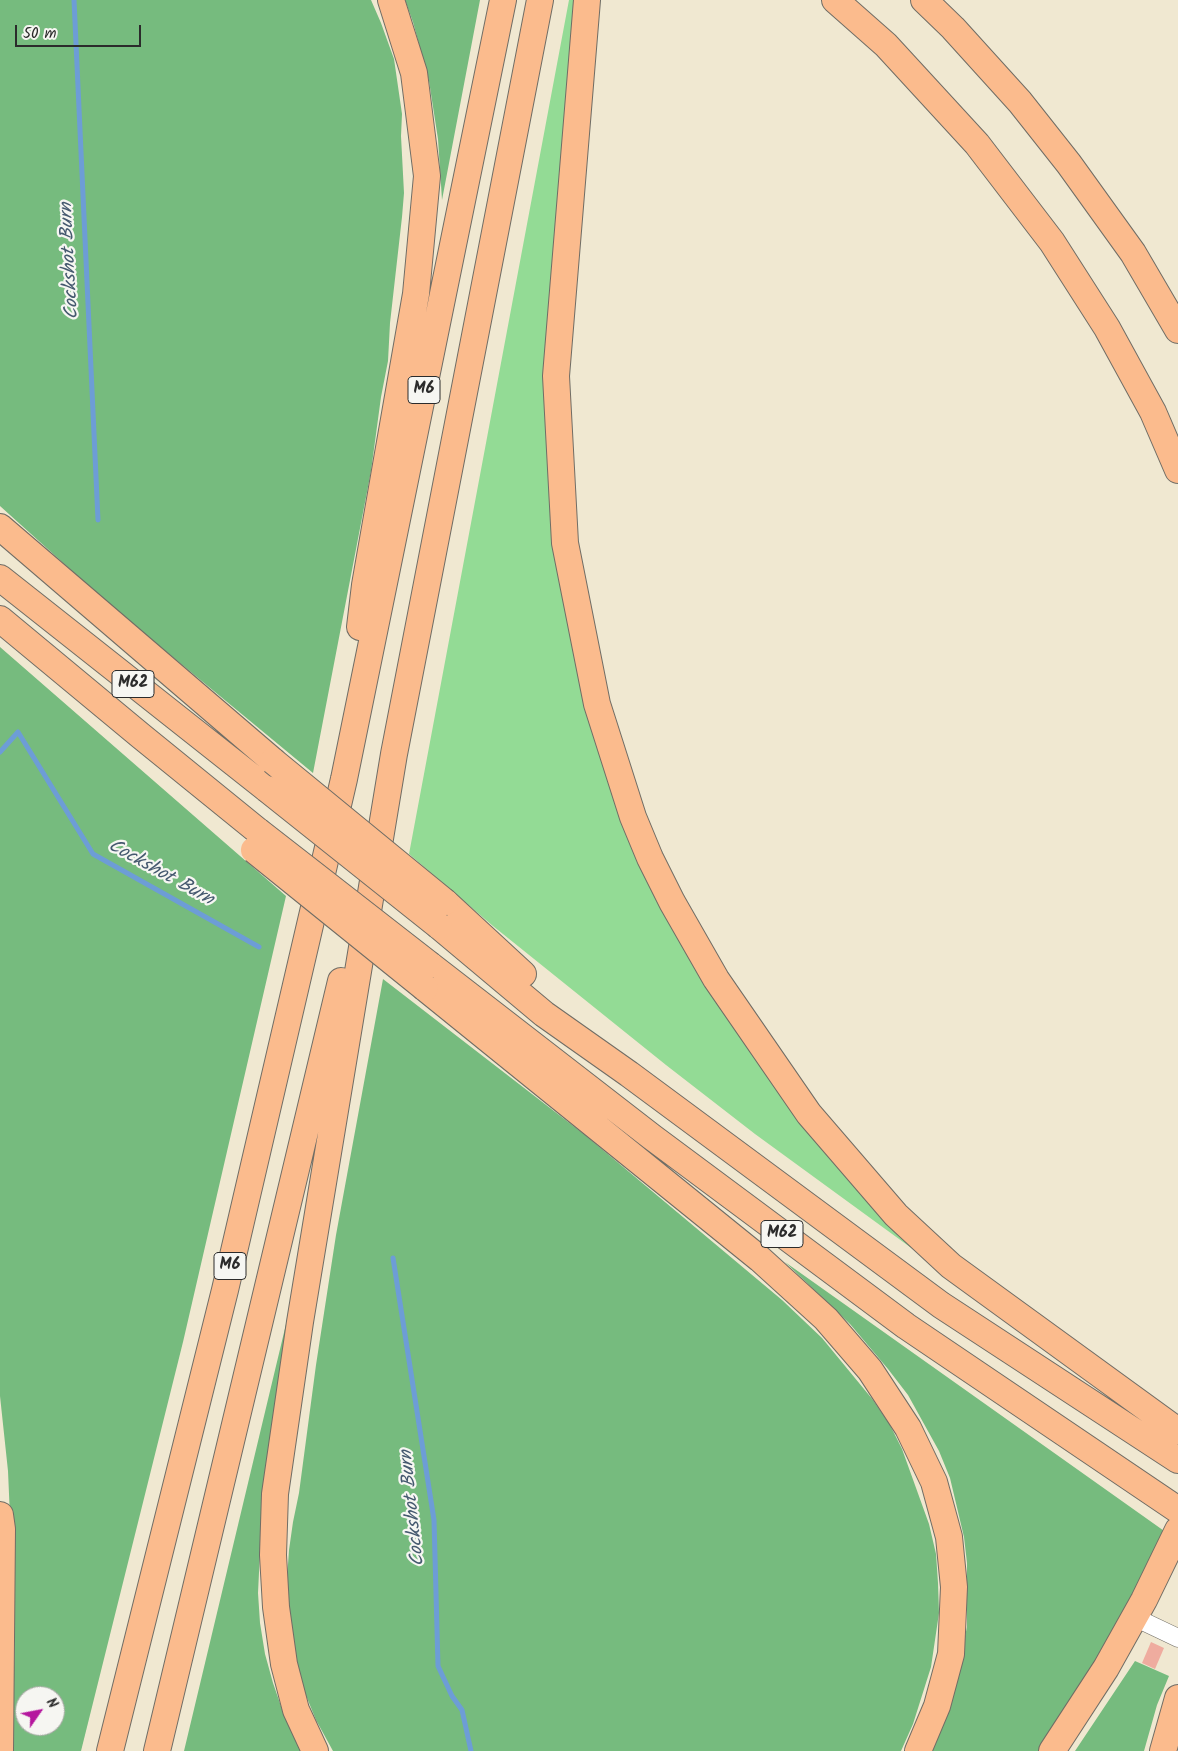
<!DOCTYPE html>
<html>
<head>
<meta charset="utf-8">
<style>
  body { margin:0 }
  #map { position:relative; width:1178px; height:1751px; overflow:hidden; background:#f0e8d1; font-family:Kalam,sans-serif }
  canvas { display:block }
  .north { position:absolute; left:15px; top:1686px; width:50px; height:50px; box-sizing:border-box; background:#f6f6f2; border:1px solid #a5a5a2; border-radius:50%; rotate:57deg; font-size:14px; font-weight:700; line-height:20px; text-align:center; color:#2b2b2b }
  .north::after { content:''; display:block; margin:auto; width:18px; height:22px; background:#b5179e; clip-path:polygon(50% 0,100% 100%,50% 72%,0 100%) }
  .scale { position:absolute; left:15px; top:25px; width:126px; height:22px; box-sizing:border-box; border:2px solid #2b2b2b; border-top:0; padding-left:6px; font-size:15px; line-height:18px; white-space:nowrap; color:#2b2b2b; -webkit-text-stroke:4px #f6f6f2; paint-order:stroke }
</style>
</head>
<body>
<div id="map">
<canvas width="1178" height="1751"></canvas>
<div class="north">N</div>
<div class="scale">50 m</div>
</div>
<script>
const c = document.querySelector('canvas').getContext('2d');
c.lineJoin = 'round';
function paint(path, color) { c.fillStyle = color; c.fill(path, 'evenodd'); }
const shape = rows => new Path2D(rows.map(r => 'M' + r).join(''));
function stroke(path, color, width, dash) { c.strokeStyle = color; c.lineWidth = width; c.lineCap = dash ? 'butt' : 'round'; c.setLineDash(dash || []); c.stroke(path); }
function drawText(font, color, halo, rows, align = 'center') {
  c.font = font + ' Kalam,sans-serif'; c.lineWidth = 4.5; c.setLineDash([]); c.textBaseline = 'middle'; c.strokeStyle = halo; c.fillStyle = color; for (const [text, x, y, turn = 0] of rows) {
    c.save(); c.translate(x, y); c.rotate((+turn || 0) * Math.PI / 180); c.textAlign = isNaN(turn) ? turn : align; if (halo) c.strokeText(text, 0, 0); c.fillText(text, 0, 0); c.restore();
  }
}
const green = shape([
  [569,0,580,0,552,497,657,892,936,1266,755,1134,666,1065,493,926,409,854]
]);
const forest = shape([
  [0,0,371,0,381,23,394,59,402,114,401,136,404,193,402,217,390,323,388,361,381,397,371,471,313,773,111,606,0,506],
  [405,0,480,0,442,200,438,139,429,81,413,22],
  [0,647,286,896,183,1342,81,1751,12,1751,15,1631,8,1471,0,1396],
  [25,1696,55,1696,55,1726,25,1726],
  [383,979,585,1135,782,1300,822,1338,873,1400,890,1425,902,1449,929,1524,936,1554,938,1583,939,1613,931,1667,913,1724,901,1751,333,1751,316,1720,305,1693,297,1665,291,1637,287,1579,289,1550,293,1522,299,1493,316,1365,336,1235],
  [785,1262,1167,1533,1145,1585,1042,1751,930,1751,954,1688,967,1627,967,1563,964,1537,950,1478,939,1451,908,1395,888,1369,850,1324],
  [292,1299,261,1531,258,1593,260,1623,265,1654,273,1683,283,1712,301,1751,184,1751],
  [1135,1661,1169,1676,1157,1705,1144,1751,1075,1751]
]);
const stream = shape([
  [74,0,98,520],
  [0,752,18,732,93,854,259,947],
  [393,1258,434,1520,438,1666,452,1696,462,1710,471,1751]
]);
const building = shape([
  [1151,1642,1164,1648,1155,1669,1142,1663]
]);
const minor = shape([
  [1134,1617,1178,1638]
]);
const highway = shape([
  [587,0,556,376,565,543,597,704,633,817,650,858,672,902,716,979,809,1114,896,1215,951,1266,1178,1431],
  [835,0,886,45,977,144,1052,242,1107,328,1153,412,1178,470],
  [924,0,953,28,1020,102,1069,164,1133,253,1178,330],
  [0,527,273,761],
  [0,578,267,789],
  [0,619,141,736,258,831],
  [360,627,365,585,416,294,427,176,414,73,391,0],
  [445,902,523,974],
  [439,926,544,1014,629,1074,941,1305,1178,1460],
  [430,965,652,1137,906,1326,1178,1510],
  [425,988,760,1259,826,1319,870,1370,908,1428,934,1482,949,1537,954,1587,951,1654,937,1706,918,1751],
  [0,1515,2,1529,0,1751],
  [110,1751,225,1290,344,779,503,0],
  [157,1751,341,981],
  [315,1751,296,1710,284,1664,276,1607,273,1555,275,1494,300,1322,394,754,540,0],
  [1052,1751,1106,1668,1144,1600,1178,1530],
  [1163,1751,1178,1698]
]);
const highwayBridge = shape([
  [273,761,445,902],
  [267,789,439,926],
  [258,831,430,965],
  [254,850,425,988]
]);
const shields = [
  [424,390,32],
  [133,684,42],
  [782,1234,42],
  [230,1266,32]
];
const shieldNames = [
  ["M6",424,390],
  ["M62",133,684],
  ["M62",782,1234],
  ["M6",230,1266]
];
const waterNames = [
  ["Cockshot Burn",71,261,-93],
  ["Cockshot Burn",160,874,29],
  ["Cockshot Burn",414,1508,-96]
];
paint(green, '#93db95');
paint(forest, '#76bb7e');
stroke(stream, '#6d9dd6', 5);
paint(building, '#efac9f');
stroke(minor, '#706d65', 19);
stroke(highway, '#706d65', 28);
stroke(minor, '#fff', 18);
stroke(highway, '#fbbb8d', 26);
stroke(highwayBridge, '#706d65', 28, []);
stroke(highwayBridge, '#fbbb8d', 26);
for (const [x, y, w] of shields) { const box = new Path2D(); box.roundRect(x - w / 2, y - 13.5, w, 27, 4); c.fillStyle = '#f6f6f2'; c.fill(box); stroke(box, '#2b2b2b', 1); }
drawText('bold 16px', '#2b2b2b', null, shieldNames);
drawText('italic 19px', '#45596f', '#f6f6f2', waterNames);
</script>
</body>
</html>
